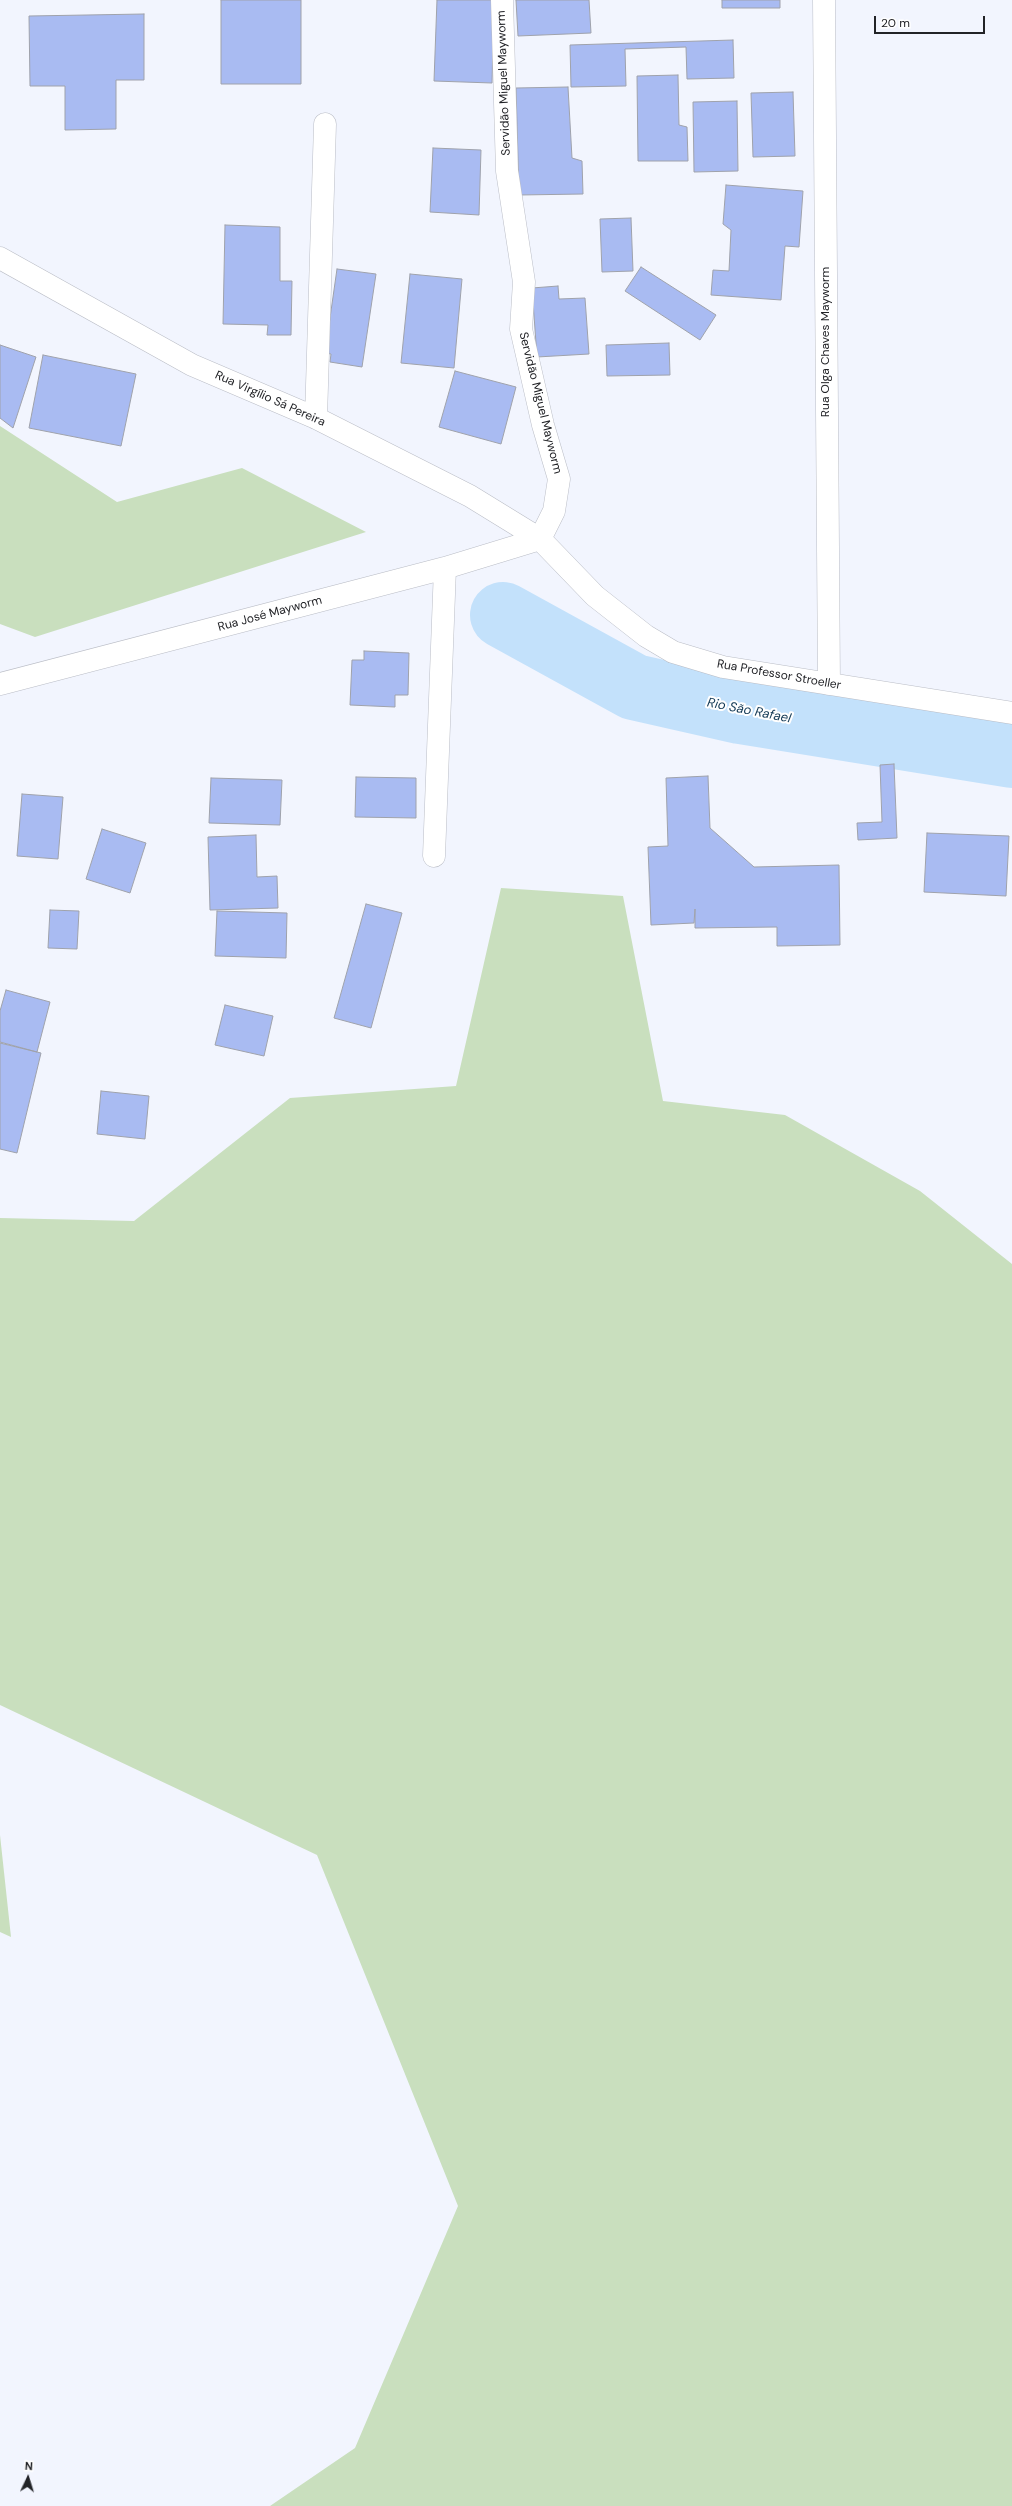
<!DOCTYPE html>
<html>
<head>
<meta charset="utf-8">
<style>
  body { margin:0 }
  #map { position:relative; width:1012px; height:2506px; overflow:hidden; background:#f2f5fe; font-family:"DM Sans",sans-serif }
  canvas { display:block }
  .north { position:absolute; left:8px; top:2458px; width:40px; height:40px; -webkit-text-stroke:3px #fff; paint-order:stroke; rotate:4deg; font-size:11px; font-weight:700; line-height:16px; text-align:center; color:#222327 }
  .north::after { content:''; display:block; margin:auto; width:14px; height:18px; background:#222327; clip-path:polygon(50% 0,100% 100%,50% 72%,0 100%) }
  .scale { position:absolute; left:874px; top:16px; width:111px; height:18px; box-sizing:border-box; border:2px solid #222327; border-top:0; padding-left:5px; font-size:12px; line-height:14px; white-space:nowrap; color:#222327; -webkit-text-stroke:3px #fff; paint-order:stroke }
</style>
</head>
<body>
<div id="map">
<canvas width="1012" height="2506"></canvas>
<div class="north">N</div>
<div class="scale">20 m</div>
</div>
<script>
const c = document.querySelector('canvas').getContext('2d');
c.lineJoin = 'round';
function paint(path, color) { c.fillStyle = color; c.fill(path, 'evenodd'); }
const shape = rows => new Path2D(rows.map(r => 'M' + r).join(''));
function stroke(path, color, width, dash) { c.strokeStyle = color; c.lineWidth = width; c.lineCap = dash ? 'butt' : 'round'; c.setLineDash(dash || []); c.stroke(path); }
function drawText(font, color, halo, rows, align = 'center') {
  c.font = font + ' "DM Sans",sans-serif'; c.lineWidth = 4; c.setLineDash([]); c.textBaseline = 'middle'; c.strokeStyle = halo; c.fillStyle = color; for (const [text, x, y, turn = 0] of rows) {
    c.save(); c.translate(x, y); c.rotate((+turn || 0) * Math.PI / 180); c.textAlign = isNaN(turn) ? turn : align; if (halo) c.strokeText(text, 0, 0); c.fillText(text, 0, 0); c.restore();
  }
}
const green = shape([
  [0,426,117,502,242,468,366,532,35,637,0,624],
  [501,888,623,896,663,1101,785,1115,920,1191,1012,1264,1012,2506,270,2506,355,2448,458,2206,317,1855,0,1705,0,1218,134,1221,290,1098,456,1086],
  [0,1835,11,1937,0,1932]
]);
const river = shape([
  [503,615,634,687,740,711,1012,755]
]);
const building = shape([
  [221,0,301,0,301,84,221,84,221,0],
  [437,0,494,0,492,83,434,81,437,0],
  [516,0,589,0,591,33,518,36,516,0],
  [722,0,780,0,780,8,722,8,722,0],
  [144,14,144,80,116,80,116,129,65,130,65,86,30,86,29,16,144,14],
  [733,40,734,78,687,79,686,47,625,49,626,86,571,87,570,45,733,40],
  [678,75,679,125,687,127,688,161,638,161,637,76,678,75],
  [568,87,572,158,582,161,583,194,519,195,516,88,568,87],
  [793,92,795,156,753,157,751,93,793,92],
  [737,101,738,171,694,172,693,102,737,101],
  [433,148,481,150,479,215,430,212,433,148],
  [726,185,803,191,799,247,785,246,781,300,711,295,713,270,729,271,731,230,723,224,726,185],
  [631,218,633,271,602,272,600,219,631,218],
  [225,225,280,227,280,281,292,281,291,335,267,335,268,325,223,324,225,225],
  [641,267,716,315,700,340,625,291,641,267],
  [337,269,376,274,362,367,330,362,331,354,325,353,337,269],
  [410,274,462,279,454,368,401,363,410,274],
  [558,286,559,299,585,298,589,354,537,357,532,288,558,286],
  [669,343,670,375,607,376,606,345,669,343],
  [0,345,36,357,13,428,0,418,0,345],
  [43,355,136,374,121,446,29,428,43,355],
  [455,371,516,387,501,444,439,427,455,371],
  [364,651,409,653,408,695,395,695,395,707,350,705,352,660,364,660,364,651],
  [894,764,897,838,858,840,857,823,882,822,880,765,894,764],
  [708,776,710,828,754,867,839,865,840,945,777,946,777,927,695,928,695,909,694,923,651,925,648,847,668,846,666,778,708,776],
  [356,777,416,778,416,818,355,817,356,777],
  [211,778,282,780,280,825,209,823,211,778],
  [22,794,63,797,58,859,17,856,22,794],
  [102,829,146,843,130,893,86,879,102,829],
  [927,833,1009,836,1006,896,924,892,927,833],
  [256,835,257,877,277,876,278,908,210,910,208,837,256,835],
  [366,904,402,913,371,1028,334,1018,366,904],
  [50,910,79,911,77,949,48,948,50,910],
  [217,911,287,913,286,958,215,956,217,911],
  [6,990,50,1002,37,1052,0,1042,0,1011,6,990],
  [225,1005,273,1016,264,1056,215,1045,225,1005],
  [0,1043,41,1053,17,1153,0,1149,0,1043],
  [101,1091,149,1096,145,1139,97,1134,101,1091]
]);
const street = shape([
  [502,0,507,171,524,282,521,329,543,425,559,479,554,511,540,539],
  [824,0,829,684],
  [0,258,192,365,316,418,470,496,540,539,595,596,646,636,673,652,723,667,1012,713],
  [316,418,325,124],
  [0,684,445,568,540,539],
  [434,856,445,568]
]);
const streetNames = [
  ["Servidão Miguel Mayworm",504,83,-92],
  ["Rua Olga Chaves Mayworm",826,342,-90],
  ["Rua Virgílio Sá Pereira",270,399,24],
  ["Servidão Miguel Mayworm",540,403,76],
  ["Rua José Mayworm",270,614,-15],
  ["Rua Professor Stroeller",779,675,10]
];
const waterNames = [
  ["Rio São Rafael",749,711,11]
];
paint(green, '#c9dfbe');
stroke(river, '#c3e1fb', 66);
paint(building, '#a9bbf2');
stroke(building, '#9fa2ab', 1);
stroke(street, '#babdc6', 23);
stroke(street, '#fff', 22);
drawText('12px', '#222327', '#fff', streetNames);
drawText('italic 13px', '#103753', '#fff', waterNames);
</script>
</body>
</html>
